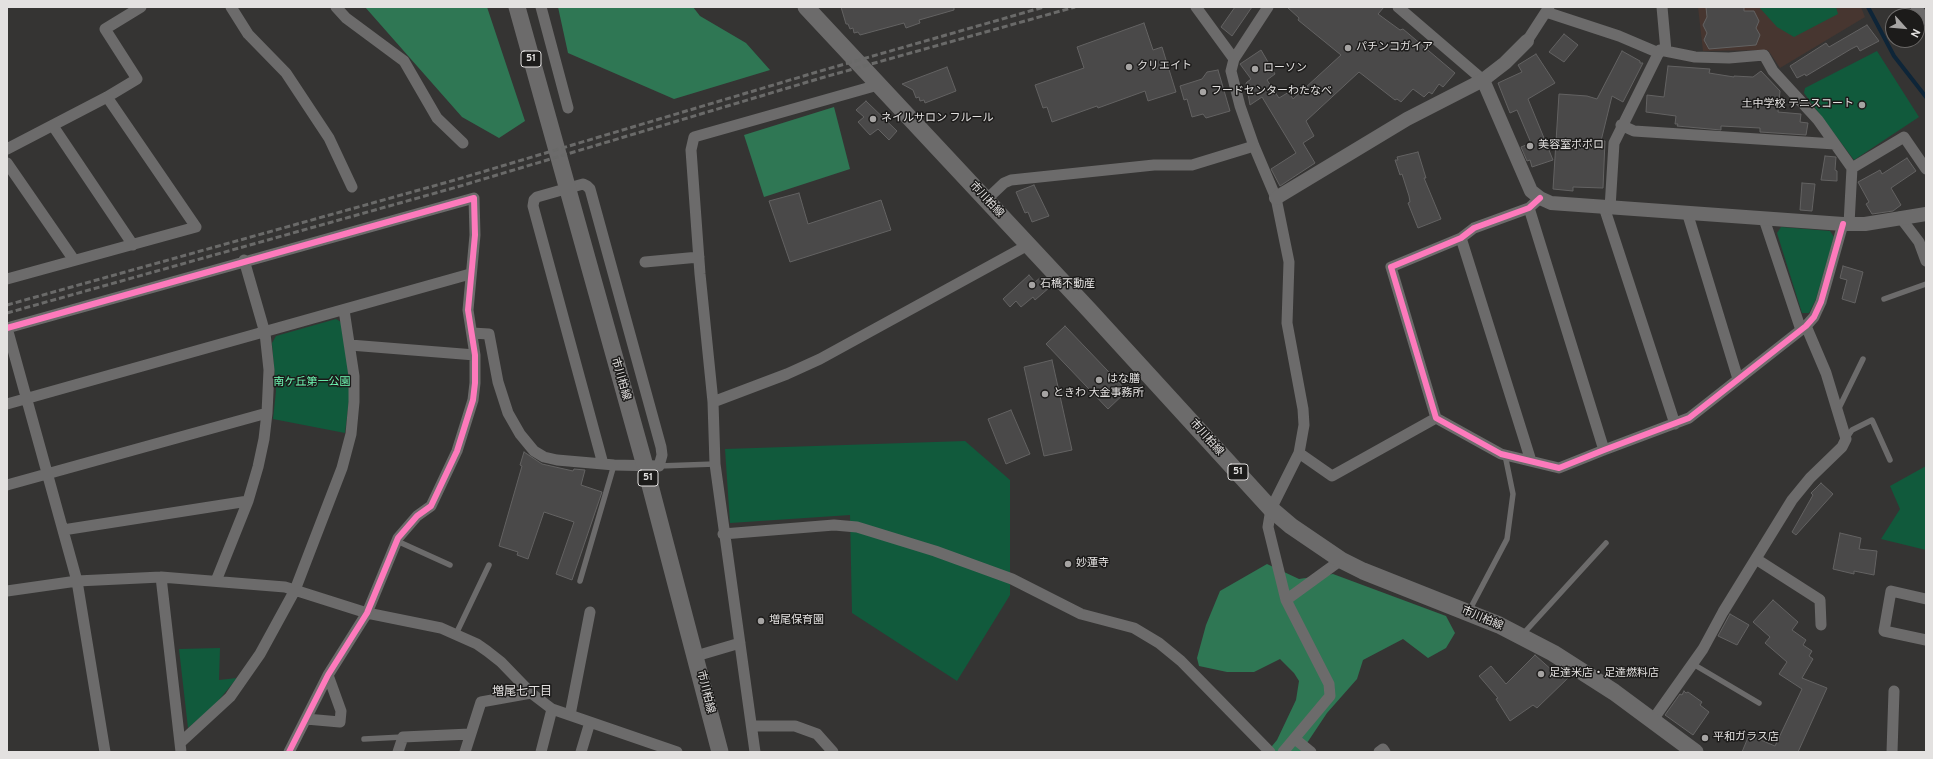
<!DOCTYPE html>
<html>
<head>
<meta charset="utf-8">
<style>
  body { margin:0 }
  #map { position:relative; width:1933px; height:759px; overflow:hidden; background:#353433; font-family:Overpass,sans-serif }
  canvas { display:block }
  .frame { position:absolute; inset:0; border:8px solid #e3e1e0; pointer-events:none }
  .north { position:absolute; left:1885px; top:8px; width:40px; height:40px; box-sizing:border-box; background:#1c1b1a; border:1px solid #6c6a69; border-radius:50%; rotate:117deg; font-size:11px; font-weight:700; line-height:16px; text-align:center; color:#e3e1e0 }
  .north::after { content:''; display:block; margin:auto; width:14px; height:18px; background:#a6a4a3; clip-path:polygon(50% 0,100% 100%,50% 72%,0 100%) }
</style>
</head>
<body>
<div id="map">
<canvas width="1933" height="759"></canvas>
<div class="frame"></div>
<div class="north">N</div>
</div>
<script>
const c = document.querySelector('canvas').getContext('2d');
c.lineJoin = 'round';
function paint(path, color) { c.fillStyle = color; c.fill(path, 'evenodd'); }
const shape = rows => new Path2D(rows.map(r => 'M' + r).join(''));
function stroke(path, color, width, dash) { c.strokeStyle = color; c.lineWidth = width; c.lineCap = dash ? 'butt' : 'round'; c.setLineDash(dash || []); c.stroke(path); }
function drawText(font, color, halo, rows, align = 'center') {
  c.font = font + ' Overpass,"Noto Sans JP",sans-serif'; c.lineWidth = 3; c.setLineDash([]); c.textBaseline = 'middle'; c.strokeStyle = halo; c.fillStyle = color; for (const [text, x, y, turn = 0] of rows) {
    c.save(); c.translate(x, y); c.rotate((+turn || 0) * Math.PI / 180); c.textAlign = isNaN(turn) ? turn : align; if (halo) c.strokeText(text, 0, 0); c.fillText(text, 0, 0); c.restore();
  }
}
const education = shape([
  [1698,7,1861,7,1865,17,1780,68,1768,50,1703,51]
]);
const green = shape([
  [1759,7,1836,7,1838,14,1794,37,1777,27],
  [1877,51,1919,117,1854,160,1804,93,1805,88],
  [1781,227,1830,231,1834,237,1816,299,1809,313,1802,313,1777,233],
  [336,319,341,322,349,374,349,401,345,433,273,419,276,391,272,343,276,336],
  [965,441,1010,480,1010,595,957,681,852,613,850,515,730,523,725,449],
  [1926,466,1926,550,1881,539,1900,509,1890,486],
  [220,648,219,680,237,678,214,706,188,728,179,649]
]);
const forest = shape([
  [365,7,487,7,525,121,499,138,462,117],
  [558,7,693,7,700,16,746,43,770,70,674,99,568,53],
  [834,107,850,169,764,197,744,135],
  [1267,564,1299,579,1333,574,1446,616,1455,633,1446,648,1428,658,1403,639,1363,660,1357,679,1327,713,1301,752,1267,752,1277,740,1296,700,1299,681,1294,673,1280,659,1254,672,1227,672,1199,666,1197,658,1206,625,1220,591]
]);
const stream = shape([
  [1868,7,1894,56,1926,97]
]);
const building = shape([
  [841,7,954,7,954,10,919,20,920,23,906,28,904,23,860,35,858,32,854,33,853,28,850,29,848,24,846,24,841,7],
  [1235,7,1252,7,1232,36,1221,27,1235,7],
  [1287,7,1384,7,1378,14,1400,30,1403,29,1455,73,1443,87,1439,84,1432,94,1429,92,1424,97,1413,89,1401,102,1397,99,1395,100,1359,72,1306,121,1314,136,1303,143,1315,163,1280,186,1271,169,1296,153,1262,97,1250,105,1246,83,1251,79,1240,64,1261,50,1275,74,1267,80,1279,98,1289,92,1293,99,1341,55,1298,20,1299,18,1287,7],
  [1706,7,1744,7,1744,11,1754,11,1759,21,1756,28,1760,35,1756,45,1709,49,1704,40,1707,33,1703,25,1707,17,1706,7],
  [1144,23,1153,50,1162,47,1176,92,1148,101,1145,91,1098,108,1097,106,1052,122,1047,107,1043,108,1035,85,1084,68,1077,47,1144,23],
  [1867,25,1879,41,1860,51,1857,46,1851,49,1806,76,1805,74,1797,78,1790,66,1826,43,1829,47,1867,25],
  [1564,34,1578,45,1564,62,1549,52,1564,34],
  [1622,51,1640,61,1640,63,1643,63,1623,102,1612,96,1601,141,1605,141,1603,188,1573,187,1573,191,1553,189,1559,94,1587,96,1597,99,1622,51],
  [1536,54,1555,83,1528,99,1553,160,1532,167,1530,160,1527,161,1521,147,1531,143,1517,110,1510,113,1498,83,1522,72,1518,65,1536,54],
  [1668,66,1710,69,1709,73,1734,77,1734,76,1753,77,1761,71,1780,91,1778,112,1801,114,1800,122,1808,123,1806,135,1760,132,1760,128,1721,126,1721,130,1677,126,1678,124,1675,124,1676,116,1646,112,1647,95,1664,97,1668,66],
  [947,67,956,91,925,103,924,100,920,101,919,97,916,98,913,90,902,84,947,67],
  [1218,70,1230,111,1206,118,1203,114,1192,117,1187,99,1184,100,1180,86,1202,79,1207,72,1218,70],
  [866,101,897,131,889,140,878,129,870,135,858,122,864,117,856,110,866,101],
  [1418,152,1426,178,1424,178,1441,219,1418,228,1408,203,1410,202,1409,196,1402,174,1400,175,1395,160,1398,160,1397,157,1418,152],
  [1825,156,1836,157,1835,170,1837,171,1837,181,1821,180,1825,156],
  [1907,158,1916,171,1891,188,1901,205,1893,211,1872,214,1866,204,1869,202,1858,182,1880,170,1882,174,1907,158],
  [1802,183,1815,184,1812,211,1800,210,1802,183],
  [1034,185,1049,216,1032,222,1028,212,1025,213,1016,192,1034,185],
  [799,193,808,224,881,200,891,230,790,262,769,201,799,193],
  [1843,266,1863,272,1855,303,1842,299,1847,280,1840,278,1843,266],
  [1029,275,1035,282,1041,277,1050,287,1035,300,1033,297,1021,307,1016,301,1010,307,1003,299,1029,275],
  [1065,326,1127,391,1108,409,1046,344,1065,326],
  [1052,360,1072,450,1044,456,1024,367,1052,360],
  [1011,410,1030,454,1006,464,988,419,1011,410],
  [524,452,542,464,573,471,574,469,585,470,581,485,602,492,572,580,556,574,574,522,544,512,528,559,517,555,518,552,499,546,522,466,520,465,524,452],
  [1821,483,1833,494,1796,535,1792,532,1813,495,1811,493,1821,483],
  [1840,533,1861,538,1859,549,1877,551,1874,575,1854,571,1854,574,1833,569,1840,533],
  [1773,600,1798,622,1792,630,1806,640,1803,645,1812,651,1809,656,1813,659,1802,678,1827,688,1798,752,1742,752,1749,735,1775,746,1802,689,1779,674,1787,662,1765,643,1770,637,1753,622,1773,600],
  [1730,614,1749,625,1737,645,1718,636,1730,614],
  [1535,655,1554,672,1558,668,1569,677,1537,708,1533,705,1510,721,1496,699,1498,698,1479,676,1491,666,1506,684,1535,655],
  [1684,691,1686,693,1688,692,1702,702,1700,705,1709,712,1693,735,1665,715,1680,694,1682,695,1684,691]
]);
const service = shape([
  [1884,299,1926,284],
  [1838,410,1863,359],
  [1846,439,1852,430,1872,420,1890,460],
  [659,466,715,464],
  [397,541,450,565],
  [580,581,614,465],
  [1469,611,1507,539,1513,494,1505,455],
  [456,634,489,565],
  [1523,634,1606,543],
  [1693,664,1759,703],
  [364,739,403,737]
]);
const minor = shape([
  [231,7,248,34,286,73,329,138,352,187],
  [336,7,346,18,404,61,437,118,463,143],
  [541,7,568,108],
  [1196,7,1234,59,1231,71,1240,106,1254,146,1276,198,1289,262,1287,323,1303,409,1304,425,1299,453,1271,509,1268,527,1286,600],
  [1398,7,1483,80],
  [1662,7,1666,51],
  [1916,7,1926,20],
  [1546,12,1619,36,1659,53],
  [1527,41,1549,7],
  [1234,59,1268,7],
  [1621,125,1634,131,1835,144],
  [53,126,133,245],
  [7,149,107,97,137,79,105,29,141,7],
  [7,163,74,260],
  [1852,168,1904,137,1926,169],
  [1540,198,1529,208,1474,228,1461,238,1391,267,1436,418,1501,454,1559,468,1604,450,1689,418,1806,326,1814,317,1821,302,1843,224],
  [986,200,1004,183,1011,180,1154,165,1192,165,1254,146],
  [1604,207,1675,424],
  [1529,208,1604,450],
  [1610,208,1614,143,1660,50,1695,57,1729,58,1764,55,1773,71,1818,120,1852,168,1849,224],
  [1687,212,1738,379],
  [1900,217,1919,242,1926,261],
  [1764,219,1801,330],
  [1461,238,1531,461],
  [645,262,699,257],
  [7,279,196,227,107,97],
  [7,328,474,198,475,235,468,310,475,355,475,383,473,400,457,451,431,506,417,516,398,538,367,613,328,675,289,752],
  [7,328,77,581,105,752],
  [472,333,489,334,498,382,508,413,520,434,534,451,544,457,557,460,603,464,614,465,659,466,662,455,661,447,590,189,587,186,583,184,537,197,534,200,533,206,603,464],
  [350,345,475,355],
  [713,402,700,274,691,150,694,137,878,85],
  [7,404,470,274],
  [1299,453,1332,476,1436,418],
  [7,485,267,413],
  [63,530,248,501],
  [723,534,834,525,857,527,935,551,1012,579,1081,614,1134,628,1159,643,1181,661,1270,752],
  [1756,559,1820,600,1821,625],
  [161,577,181,752],
  [216,581,248,501,258,467,264,439,267,413,269,370,265,333,244,260],
  [7,591,77,581,161,577,285,587,367,613,441,628,477,644,487,651,501,662,531,693,552,709,677,752],
  [1926,599,1891,591,1884,631,1926,640],
  [696,656,740,643],
  [570,715,590,612],
  [306,719,340,722,341,711,328,675],
  [1652,721,1703,649,1723,612,1792,500,1810,478,1842,447,1846,439,1826,373,1806,326],
  [752,726,795,726,817,734,833,752],
  [1295,739,1311,752],
  [180,743,230,697,260,654,295,590,342,468,351,434,354,402,354,376,344,310],
  [398,752,403,737,470,734],
  [465,752,481,702,531,693],
  [541,752,552,709],
  [581,752,590,722],
  [755,752,715,464,713,402,787,374,820,359,1028,245],
  [1283,752,1330,696,1329,684,1286,600,1341,560],
  [1379,752,1383,749,1385,752],
  [1892,752,1894,691]
]);
const tertiary = shape([
  [1483,80,1531,191,1540,198,1551,203,1843,224,1865,224,1926,214],
  [1276,198,1407,119,1483,80,1505,63,1527,41]
]);
const primary = shape([
  [517,7,645,466,720,752],
  [806,7,1090,311,1271,509,1291,526,1341,560,1363,571,1499,625,1553,653,1614,692,1695,752]
]);
const rail = shape([
  [7,305,455,180,817,72,1044,7],
  [7,313,457,187,821,78,1075,7]
]);
const cycleway = shape([
  [1540,198,1529,208,1474,228,1461,238,1391,267,1436,418,1501,454,1559,468,1604,450,1689,418,1806,326,1814,317,1821,302,1843,224],
  [7,328,474,198,475,235,468,310,475,355,475,383,473,400,457,451,431,506,417,516,398,538,367,613,328,675,289,752]
]);
const markers = [
  [1348,48,4,"#a6a4a3"],
  [1129,67,4,"#a6a4a3"],
  [1255,69,4,"#a6a4a3"],
  [1203,92,4,"#a6a4a3"],
  [1862,105,4,"#a6a4a3"],
  [873,119,4,"#a6a4a3"],
  [1530,146,4,"#a6a4a3"],
  [1032,285,4,"#a6a4a3"],
  [1099,380,4,"#a6a4a3"],
  [1045,394,4,"#a6a4a3"],
  [1068,564,4,"#a6a4a3"],
  [761,621,4,"#a6a4a3"],
  [1541,674,4,"#a6a4a3"],
  [1705,738,4,"#a6a4a3"]
];
const shields = [
  [531,59,20],
  [1238,472,20],
  [648,478,20]
];
const shieldNames = [
  ["51",531,59],
  ["51",1238,472],
  ["51",648,478]
];
const poiNames = [
  ["パチンコガイア",1356,48],
  ["クリエイト",1137,67],
  ["ローソン",1263,69],
  ["フードセンターわたなべ",1211,92],
  ["土中学校 テニスコート",1854,105,"right"],
  ["ネイルサロン フルール",881,119],
  ["美容室ポポロ",1538,146],
  ["石橋不動産",1040,285],
  ["はな膳",1107,380],
  ["ときわ 大金事務所",1053,394],
  ["妙蓮寺",1076,564],
  ["増尾保育園",769,621],
  ["足達米店・足達燃料店",1549,674],
  ["平和ガラス店",1713,738]
];
const streetNames = [
  ["市川柏線",986,200,47],
  ["市川柏線",620,379,74],
  ["市川柏線",1206,438,48],
  ["市川柏線",1482,619,23],
  ["市川柏線",705,692,76]
];
const parkNames = [
  ["南ケ丘第一公園",312,383]
];
const neighbourhoodNames = [
  ["増尾七丁目",522,693]
];
paint(education, '#473630');
paint(green, '#115a3c');
paint(forest, '#2f7754');
stroke(stream, '#0e2538', 4);
paint(building, '#4a4949');
stroke(building, '#636262', 1);
stroke(service, '#6c6b6b', 5.5);
stroke(minor, '#6c6b6b', 11);
stroke(tertiary, '#6c6b6b', 14);
stroke(primary, '#6c6b6b', 17);
stroke(rail, '#6a6a69', 3, [6, 3]);
stroke(cycleway, '#fd7abc', 6);
for (const [x, y, r, color] of markers) { const dot = new Path2D(); dot.arc(x, y, r, 0, 2 * Math.PI); c.fillStyle = color; c.fill(dot); stroke(dot, '#1c1b1a', 1.5); }
for (const [x, y, w] of shields) { const box = new Path2D(); box.roundRect(x - w / 2, y - 8, w, 16, 3); c.fillStyle = '#1c1b1a'; c.fill(box); stroke(box, '#e3e1e0', 1); }
drawText('bold 10px', '#e3e1e0', null, shieldNames);
drawText('11px', '#e3e1e0', '#1c1b1a', poiNames, 'left');
drawText('11px', '#e3e1e0', '#1c1b1a', streetNames);
drawText('11px', '#70fdb7', '#1c1b1a', parkNames);
drawText('12px', '#e3e1e0', '#1c1b1a', neighbourhoodNames);
</script>
</body>
</html>
